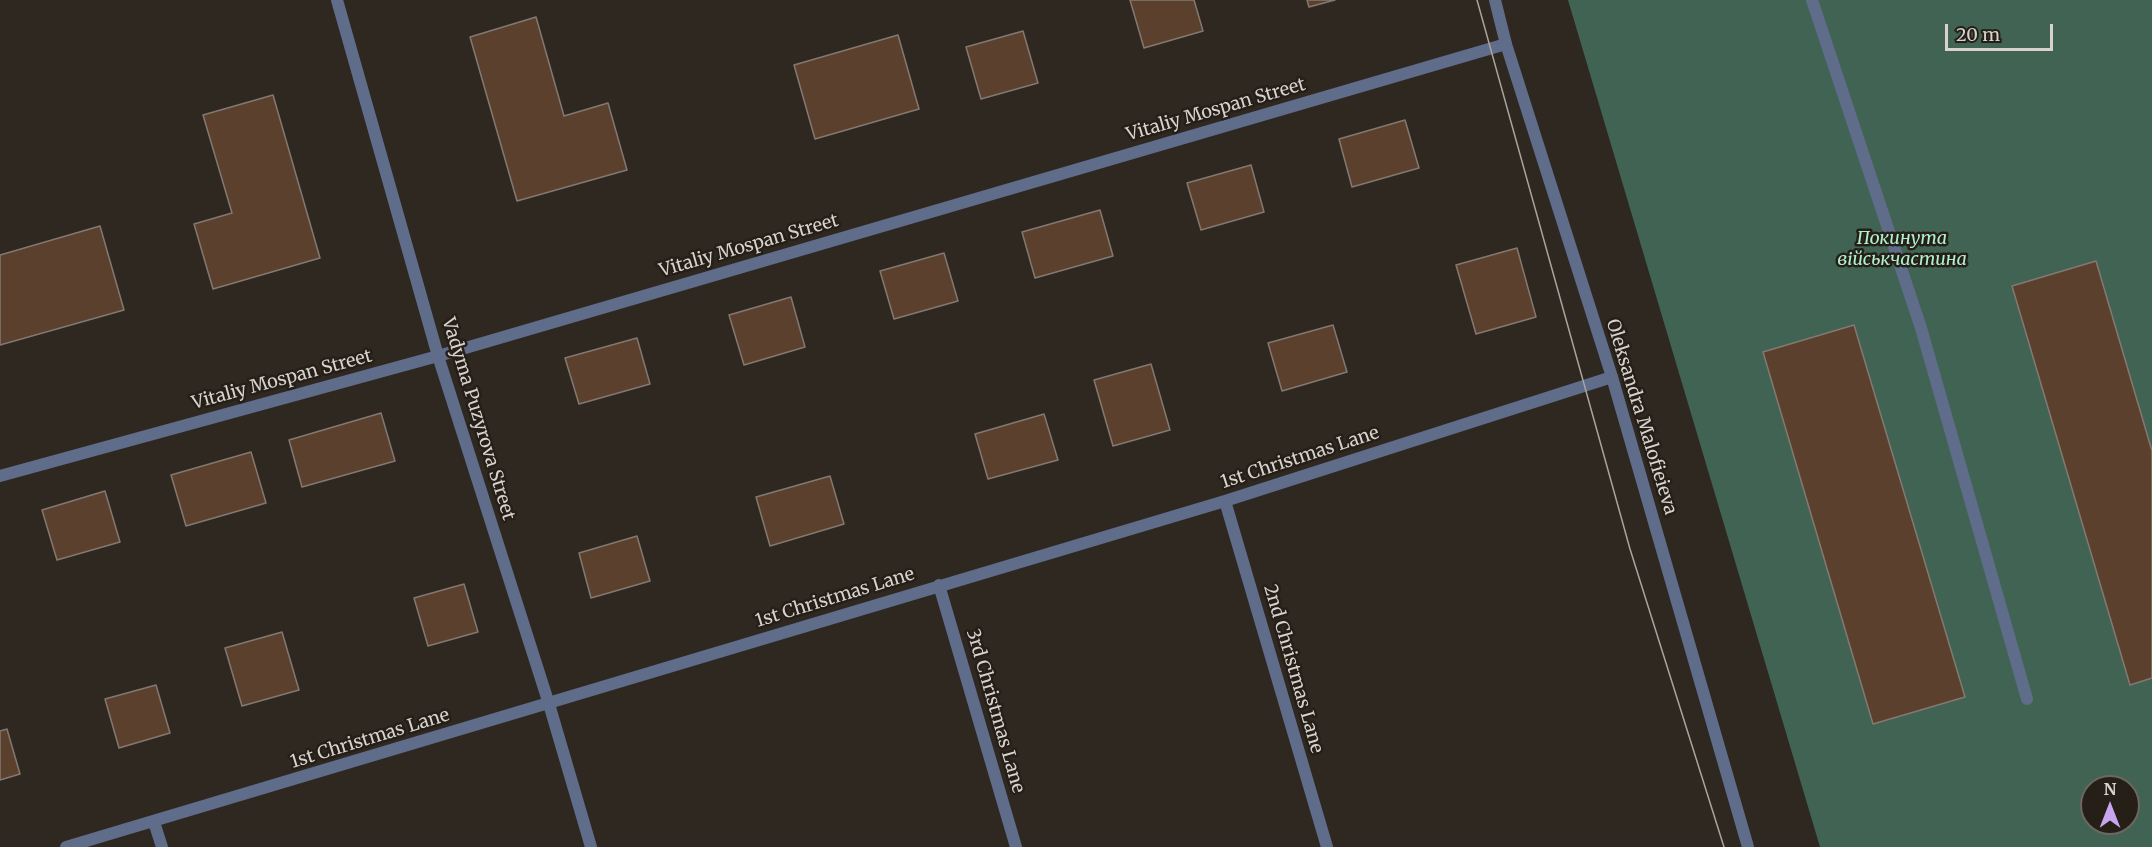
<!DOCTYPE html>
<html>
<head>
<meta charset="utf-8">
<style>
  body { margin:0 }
  #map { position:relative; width:2152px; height:847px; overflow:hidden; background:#2f2821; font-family:Merriweather,serif }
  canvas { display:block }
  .north { position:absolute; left:2080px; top:775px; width:60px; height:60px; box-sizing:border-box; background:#251f18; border:2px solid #6c6761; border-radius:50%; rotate:0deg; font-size:16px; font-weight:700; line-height:24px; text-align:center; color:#d7d2ce }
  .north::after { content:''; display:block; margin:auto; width:21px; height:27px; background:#c8a6ef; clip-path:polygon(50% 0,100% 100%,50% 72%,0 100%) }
  .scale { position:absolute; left:1945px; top:24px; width:108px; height:27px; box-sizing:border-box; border:3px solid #d7d2ce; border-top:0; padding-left:8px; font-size:18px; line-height:21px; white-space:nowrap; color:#d7d2ce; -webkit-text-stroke:4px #251f18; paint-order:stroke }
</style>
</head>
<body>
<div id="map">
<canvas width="2152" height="847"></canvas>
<div class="north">N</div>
<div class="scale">20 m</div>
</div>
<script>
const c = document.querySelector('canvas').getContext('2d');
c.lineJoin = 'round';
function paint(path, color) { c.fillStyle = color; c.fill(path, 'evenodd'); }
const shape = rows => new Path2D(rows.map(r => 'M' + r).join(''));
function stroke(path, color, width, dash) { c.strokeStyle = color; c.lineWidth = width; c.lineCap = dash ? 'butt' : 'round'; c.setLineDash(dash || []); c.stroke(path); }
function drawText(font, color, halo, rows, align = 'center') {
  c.font = font + ' Merriweather,serif'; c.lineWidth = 5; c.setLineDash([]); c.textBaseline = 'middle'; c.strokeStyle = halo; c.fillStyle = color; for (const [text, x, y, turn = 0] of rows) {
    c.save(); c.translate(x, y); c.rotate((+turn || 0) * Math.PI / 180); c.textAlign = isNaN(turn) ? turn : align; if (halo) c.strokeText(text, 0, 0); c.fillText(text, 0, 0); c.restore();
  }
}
const forest = shape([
  [1568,0,2152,0,2152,847,1820,847],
  [2092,787,2128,787,2128,823,2092,823]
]);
const building = shape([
  [1130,0,1194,0,1203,31,1144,48,1130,0],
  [1307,0,1335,0,1309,7,1307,0],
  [536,17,564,116,608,103,627,170,517,201,470,37,536,17],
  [1023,31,1038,83,981,99,966,47,1023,31],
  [898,35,919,109,815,139,794,65,898,35],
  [273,95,320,258,213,289,194,224,232,213,203,115,273,95],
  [1405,120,1419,168,1352,187,1339,139,1405,120],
  [1251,165,1264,212,1201,230,1187,183,1251,165],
  [1100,210,1113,256,1035,278,1022,232,1100,210],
  [100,226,124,310,0,345,0,255,100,226],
  [1517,248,1536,317,1476,334,1456,265,1517,248],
  [944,253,958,301,894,319,880,271,944,253],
  [2096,261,2152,451,2152,678,2130,685,2012,286,2096,261],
  [791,297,805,347,744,365,729,315,791,297],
  [1333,325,1347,372,1282,391,1268,343,1333,325],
  [1854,325,1965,697,1873,724,1763,352,1854,325],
  [637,338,650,384,579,404,565,358,637,338],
  [1151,364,1170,430,1113,446,1094,380,1151,364],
  [381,413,395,461,302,487,289,440,381,413],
  [1044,414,1058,460,988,479,975,434,1044,414],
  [251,452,266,503,186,526,171,475,251,452],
  [830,476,844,524,770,546,756,497,830,476],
  [105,491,120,542,57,560,42,510,105,491],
  [637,536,650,581,591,598,579,553,637,536],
  [464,584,478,632,428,646,414,598,464,584],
  [282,632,299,690,242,706,225,648,282,632],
  [156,685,170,733,119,748,105,699,156,685],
  [7,729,20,774,0,780,0,731,7,729]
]);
const service = shape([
  [1812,0,1921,328,2027,699]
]);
const minor = shape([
  [337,0,438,356,549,704,591,847],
  [0,476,438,356,1506,44],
  [1225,501,1327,847],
  [939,585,1016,847],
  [154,822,162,847],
  [66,847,1225,501,1612,377]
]);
const tertiary = shape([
  [1495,0,1506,44,1612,377,1748,847]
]);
const tram = shape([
  [1477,0,1630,549,1724,847]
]);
const streetNames = [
  ["Vitaliy Mospan Street",1216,110,-16],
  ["Vitaliy Mospan Street",749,246,-16],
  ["Vitaliy Mospan Street",282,380,-15],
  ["Oleksandra Malofieieva",1641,417,73],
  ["Vadyma Puzyrova Street",478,419,73],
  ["1st Christmas Lane",1300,458,-18],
  ["1st Christmas Lane",835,598,-17],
  ["2nd Christmas Lane",1293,669,74],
  ["3rd Christmas Lane",995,711,74],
  ["1st Christmas Lane",370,739,-17]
];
const parkNames = [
  ["Покинута",1902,239],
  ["військчастина",1902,260]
];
paint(forest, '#416353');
paint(building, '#5b412d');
stroke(building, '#837972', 1.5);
stroke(service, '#5f6d8a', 12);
stroke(minor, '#5f6d8a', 12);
stroke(tertiary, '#5f6d8a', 12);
stroke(tram, '#a9a49f', 1.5);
drawText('18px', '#d7d2ce', '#251f18', streetNames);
drawText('italic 18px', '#aff0d1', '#251f18', parkNames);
</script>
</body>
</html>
